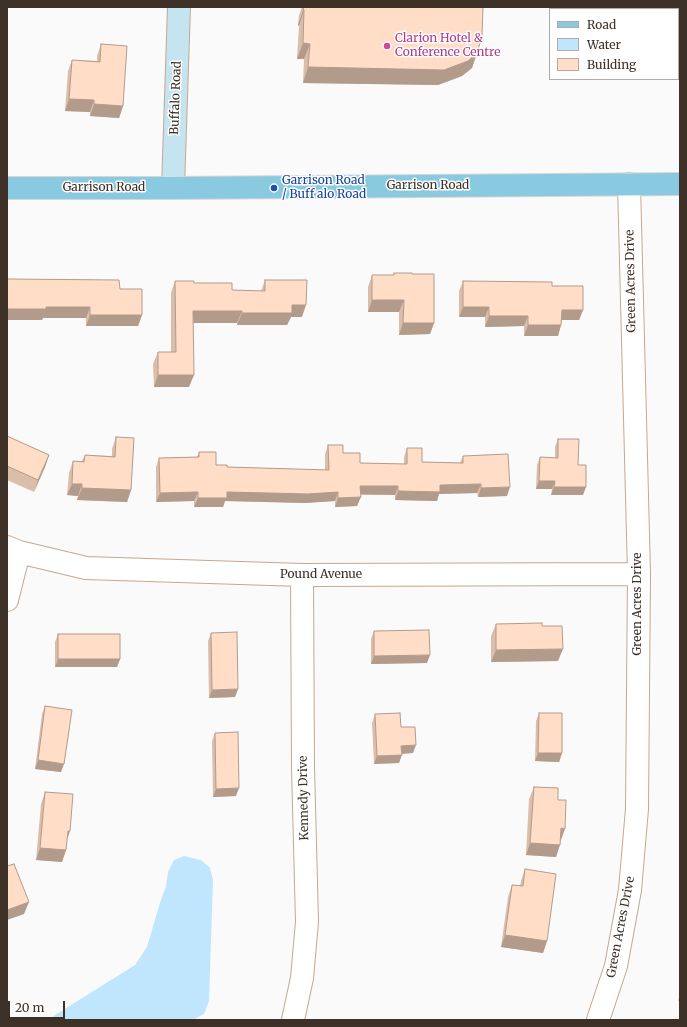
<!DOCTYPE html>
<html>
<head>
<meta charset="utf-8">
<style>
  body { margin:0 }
  #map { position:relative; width:687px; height:1027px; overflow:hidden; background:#fafafa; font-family:Merriweather,serif }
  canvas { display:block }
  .frame { position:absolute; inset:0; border:8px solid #3d3027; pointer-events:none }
  .legend { position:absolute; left:549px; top:8px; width:130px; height:72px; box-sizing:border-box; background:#fff; border:1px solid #b1aca9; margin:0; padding:5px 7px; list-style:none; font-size:12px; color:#3d3027 }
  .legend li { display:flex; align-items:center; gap:8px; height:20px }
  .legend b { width:20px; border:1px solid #b1aca9 }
  .scale { position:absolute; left:8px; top:1001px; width:57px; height:18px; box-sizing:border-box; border:2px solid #3d3027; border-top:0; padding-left:5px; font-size:12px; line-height:14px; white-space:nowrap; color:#3d3027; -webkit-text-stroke:3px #fff; paint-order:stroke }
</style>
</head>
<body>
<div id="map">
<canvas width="687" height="1027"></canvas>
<div class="frame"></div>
<ul class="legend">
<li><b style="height:5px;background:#89cae0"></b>Road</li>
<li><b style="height:11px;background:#c0e6fd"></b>Water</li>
<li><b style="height:11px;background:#ffddc6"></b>Building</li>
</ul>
<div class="scale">20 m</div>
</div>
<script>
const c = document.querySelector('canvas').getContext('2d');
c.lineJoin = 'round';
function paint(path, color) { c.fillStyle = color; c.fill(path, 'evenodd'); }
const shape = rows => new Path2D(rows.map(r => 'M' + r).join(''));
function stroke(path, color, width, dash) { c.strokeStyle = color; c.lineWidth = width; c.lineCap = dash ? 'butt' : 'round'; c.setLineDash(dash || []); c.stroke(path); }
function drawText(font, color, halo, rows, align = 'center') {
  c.font = font + ' Merriweather,serif'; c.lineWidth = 3; c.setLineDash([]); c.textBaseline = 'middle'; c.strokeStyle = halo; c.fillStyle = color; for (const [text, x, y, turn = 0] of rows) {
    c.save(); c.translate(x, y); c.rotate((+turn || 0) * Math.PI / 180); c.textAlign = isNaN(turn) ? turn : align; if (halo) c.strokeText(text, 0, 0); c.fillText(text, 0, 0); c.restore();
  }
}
const water = shape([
  [184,856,201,860,210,868,213,880,209,1001,204,1014,193,1020,47,1020,135,965,147,947,160,903,166,886,168,872,174,860]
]);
const street = shape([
  [7,547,19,552,86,568,302,575,639,574],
  [7,600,19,552],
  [293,1020,302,978,307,922,303,767,302,575],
  [598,1020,616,966,630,890,637,809,639,574,629,184]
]);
const secondary = shape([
  [173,188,179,7]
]);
const primary = shape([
  [7,188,173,188,680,184]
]);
const wall = shape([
  [302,7,483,7,477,53,472,68,462,76,438,85,303,83,304,59,297,59,299,26,298,25,299,15],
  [624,7,680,7,680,70,678,69,678,9,624,9],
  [101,44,123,106,119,118,90,116,90,112,65,111,68,71,72,60,97,61,97,56],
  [394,273,412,274,434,323,430,334,399,335,399,312,368,312,368,287,372,275,393,275],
  [265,280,302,317,291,317,287,325,237,325,237,323,193,323,189,387,154,387,153,364,158,352,171,352,171,293,175,281,194,283,232,290,261,291],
  [463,281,552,286,583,310,579,320,562,320,561,325,558,336,524,336,524,326,485,327,485,317,459,317,459,291],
  [120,289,142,315,138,326,86,326,86,318,43,318,42,320,7,320],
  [7,436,49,455,45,467,34,492,7,480],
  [116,437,131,490,127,502,77,500,78,496,67,495,69,473,73,461,82,461,85,455,112,456,112,449],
  [558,439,578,465,583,495,551,495,552,489,536,489,537,465,540,457,555,458,555,447],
  [328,445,343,453,360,463,404,464,404,457,407,448,422,462,460,463,463,456,507,496,478,497,477,493,439,494,437,501,395,500,395,495,361,495,357,506,335,507,335,501,305,503,225,501,223,507,194,507,194,501,156,502,156,467,159,458,197,457,199,452,216,465,227,467,325,470,325,454],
  [496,624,542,626,558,661,491,662,491,636],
  [374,631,427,663,371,664,371,639],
  [211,633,238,689,235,697,209,698,208,641],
  [58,634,120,659,117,667,55,667,55,642],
  [45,706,61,772,35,769,42,714],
  [539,713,562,753,559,762,535,761,536,721],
  [375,714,401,727,413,753,401,754,399,763,374,764,372,723],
  [215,733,236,796,213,797,212,741],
  [534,787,558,800,561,840,556,857,526,855,529,799],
  [45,792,67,839,66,850,62,862,36,860,41,804],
  [525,869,547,941,543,953,501,947,508,897,512,885,520,886,521,881],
  [680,994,680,1001,678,1001]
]);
const shadedWall = shape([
  [303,10,304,10,299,26,298,25],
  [303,43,310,44,304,59,297,59],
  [477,53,472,68,462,76,438,85,303,83,308,67],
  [69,99,94,100,90,112,65,111],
  [94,104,123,106,119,118,90,116],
  [372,300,404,300,399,312,368,312],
  [292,305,306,305,302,317,291,317,287,325,237,325,242,313],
  [46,307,90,307,86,318,43,318,42,320,7,320,7,309],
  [463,307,489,307,485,317,459,317],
  [562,310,583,310,579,320,558,320],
  [193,311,242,311,237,323,189,323],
  [90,315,142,315,138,326,86,326],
  [489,316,528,316,524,326,485,327],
  [403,323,434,323,430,334,399,335],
  [528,325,561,325,558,336,524,336],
  [158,375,194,375,189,387,154,387],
  [49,455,45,467,34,492,38,480],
  [539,481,555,481,552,489,536,489],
  [72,484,82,484,78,496,67,495],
  [481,484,477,493,439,494,437,501,395,500,398,491,440,485],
  [360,486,398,486,395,495,357,494],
  [510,487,507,496,478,497,481,488],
  [554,487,586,487,583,495,551,495],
  [82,488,131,490,127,502,77,500],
  [198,492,194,501,156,502,160,493],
  [227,492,338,492,335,501,305,503,225,501,223,507,194,507,198,498],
  [361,497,357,506,335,507,338,498],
  [563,649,558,661,491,662,496,650],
  [430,655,427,663,371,664,374,656],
  [58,659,120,659,117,667,55,667],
  [238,689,235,697,209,698,212,690],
  [416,745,413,753,398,754,401,746],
  [538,753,562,753,559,762,535,761],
  [402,755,399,763,374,764,377,756],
  [38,760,64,764,61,772,35,769],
  [239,788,236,796,213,797,216,789],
  [561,828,565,829,561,840],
  [68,831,70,831,66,843],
  [530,843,560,845,556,857,526,855],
  [40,848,66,850,62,862,36,860],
  [29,902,24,914,7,920,7,910],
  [505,935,547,941,543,953,501,947]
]);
const building = shape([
  [304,7,483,7,482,36,477,53,468,61,444,70,308,67,310,44,303,43,304,10,303,10,304,7],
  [636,7,680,7,680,52,678,51,678,9,639,9,636,7],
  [101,44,127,46,123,106,94,104,94,100,69,99,72,60,100,62,101,44],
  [394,273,412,273,412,274,434,274,434,323,403,323,404,300,372,300,372,275,394,275,394,273],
  [7,279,119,280,120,289,142,289,142,315,90,315,90,307,46,307,46,309,7,309,7,279],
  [265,280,307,280,306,305,292,305,292,313,242,313,242,311,193,311,194,375,158,375,158,352,176,352,175,281,194,281,194,283,232,283,232,290,265,291,265,280],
  [463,281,552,282,552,286,583,286,583,310,562,310,561,325,528,325,528,316,489,316,489,307,463,307,463,281],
  [7,436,49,455,38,480,7,466,7,436],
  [116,437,134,438,131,490,82,488,82,484,72,484,73,461,84,462,85,455,115,457,116,437],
  [558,439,579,439,578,465,586,465,586,487,554,487,555,481,539,481,540,457,558,458,558,439],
  [328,445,343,445,343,453,360,453,360,463,407,464,407,448,422,448,422,462,463,463,463,456,508,454,510,487,481,488,481,484,440,485,440,492,398,491,398,486,360,486,361,497,338,498,338,492,308,494,227,492,227,498,198,498,198,492,160,493,159,458,199,457,199,452,216,452,216,465,227,465,227,467,329,470,328,445],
  [542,623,542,626,562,626,563,649,496,650,496,624,542,623],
  [429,630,430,655,374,656,374,631,429,630],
  [237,632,238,689,212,690,211,633,237,632],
  [58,634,120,634,120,659,58,659,58,634],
  [45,706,72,710,64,764,38,760,45,706],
  [400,713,401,727,415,727,416,745,401,746,402,755,377,756,375,714,400,713],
  [539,713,562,713,562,753,538,753,539,713],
  [238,732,239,788,216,789,215,733,238,732],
  [534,787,558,788,558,800,566,800,565,829,561,828,560,845,530,843,534,787],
  [45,792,73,794,70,831,68,831,66,850,40,848,45,792],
  [14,864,29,902,7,910,7,866,14,864],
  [525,869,556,874,547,941,505,935,512,885,523,886,525,869]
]);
const markers = [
  [387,46,4,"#d1479c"],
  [274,188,4,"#1a4fb4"]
];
const hotelNames = [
  ["Clarion Hotel &",395,39],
  ["Conference Centre",395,53]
];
const streetNames = [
  ["Buffalo Road",176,98,-88],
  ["Garrison Road",428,186],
  ["Garrison Road",104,188],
  ["Green Acres Drive",631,281,-91],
  ["Pound Avenue",321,575],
  ["Green Acres Drive",638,604,-90],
  ["Kennedy Drive",304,798,-91],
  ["Green Acres Drive",621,927,-79]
];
const transitNames = [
  ["Garrison Road",282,181],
  ["/ Buff alo Road",282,195]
];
paint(water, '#c0e6fd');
stroke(street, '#c6a790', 24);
stroke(secondary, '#c6a790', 24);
stroke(primary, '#d8d6d4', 24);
stroke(street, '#fff', 22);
stroke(secondary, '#c4e5ef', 22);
stroke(primary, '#89cae0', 22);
paint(wall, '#dbbeaa');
paint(shadedWall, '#b29b8b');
paint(building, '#ffddc6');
stroke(building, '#b29b8b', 1);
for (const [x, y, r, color] of markers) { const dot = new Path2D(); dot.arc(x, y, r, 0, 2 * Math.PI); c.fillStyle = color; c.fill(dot); stroke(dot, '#fff', 1.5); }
drawText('12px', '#b23c85', '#fff', hotelNames, 'left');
drawText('12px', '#3d3027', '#fff', streetNames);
drawText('12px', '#164399', '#fff', transitNames, 'left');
</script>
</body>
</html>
